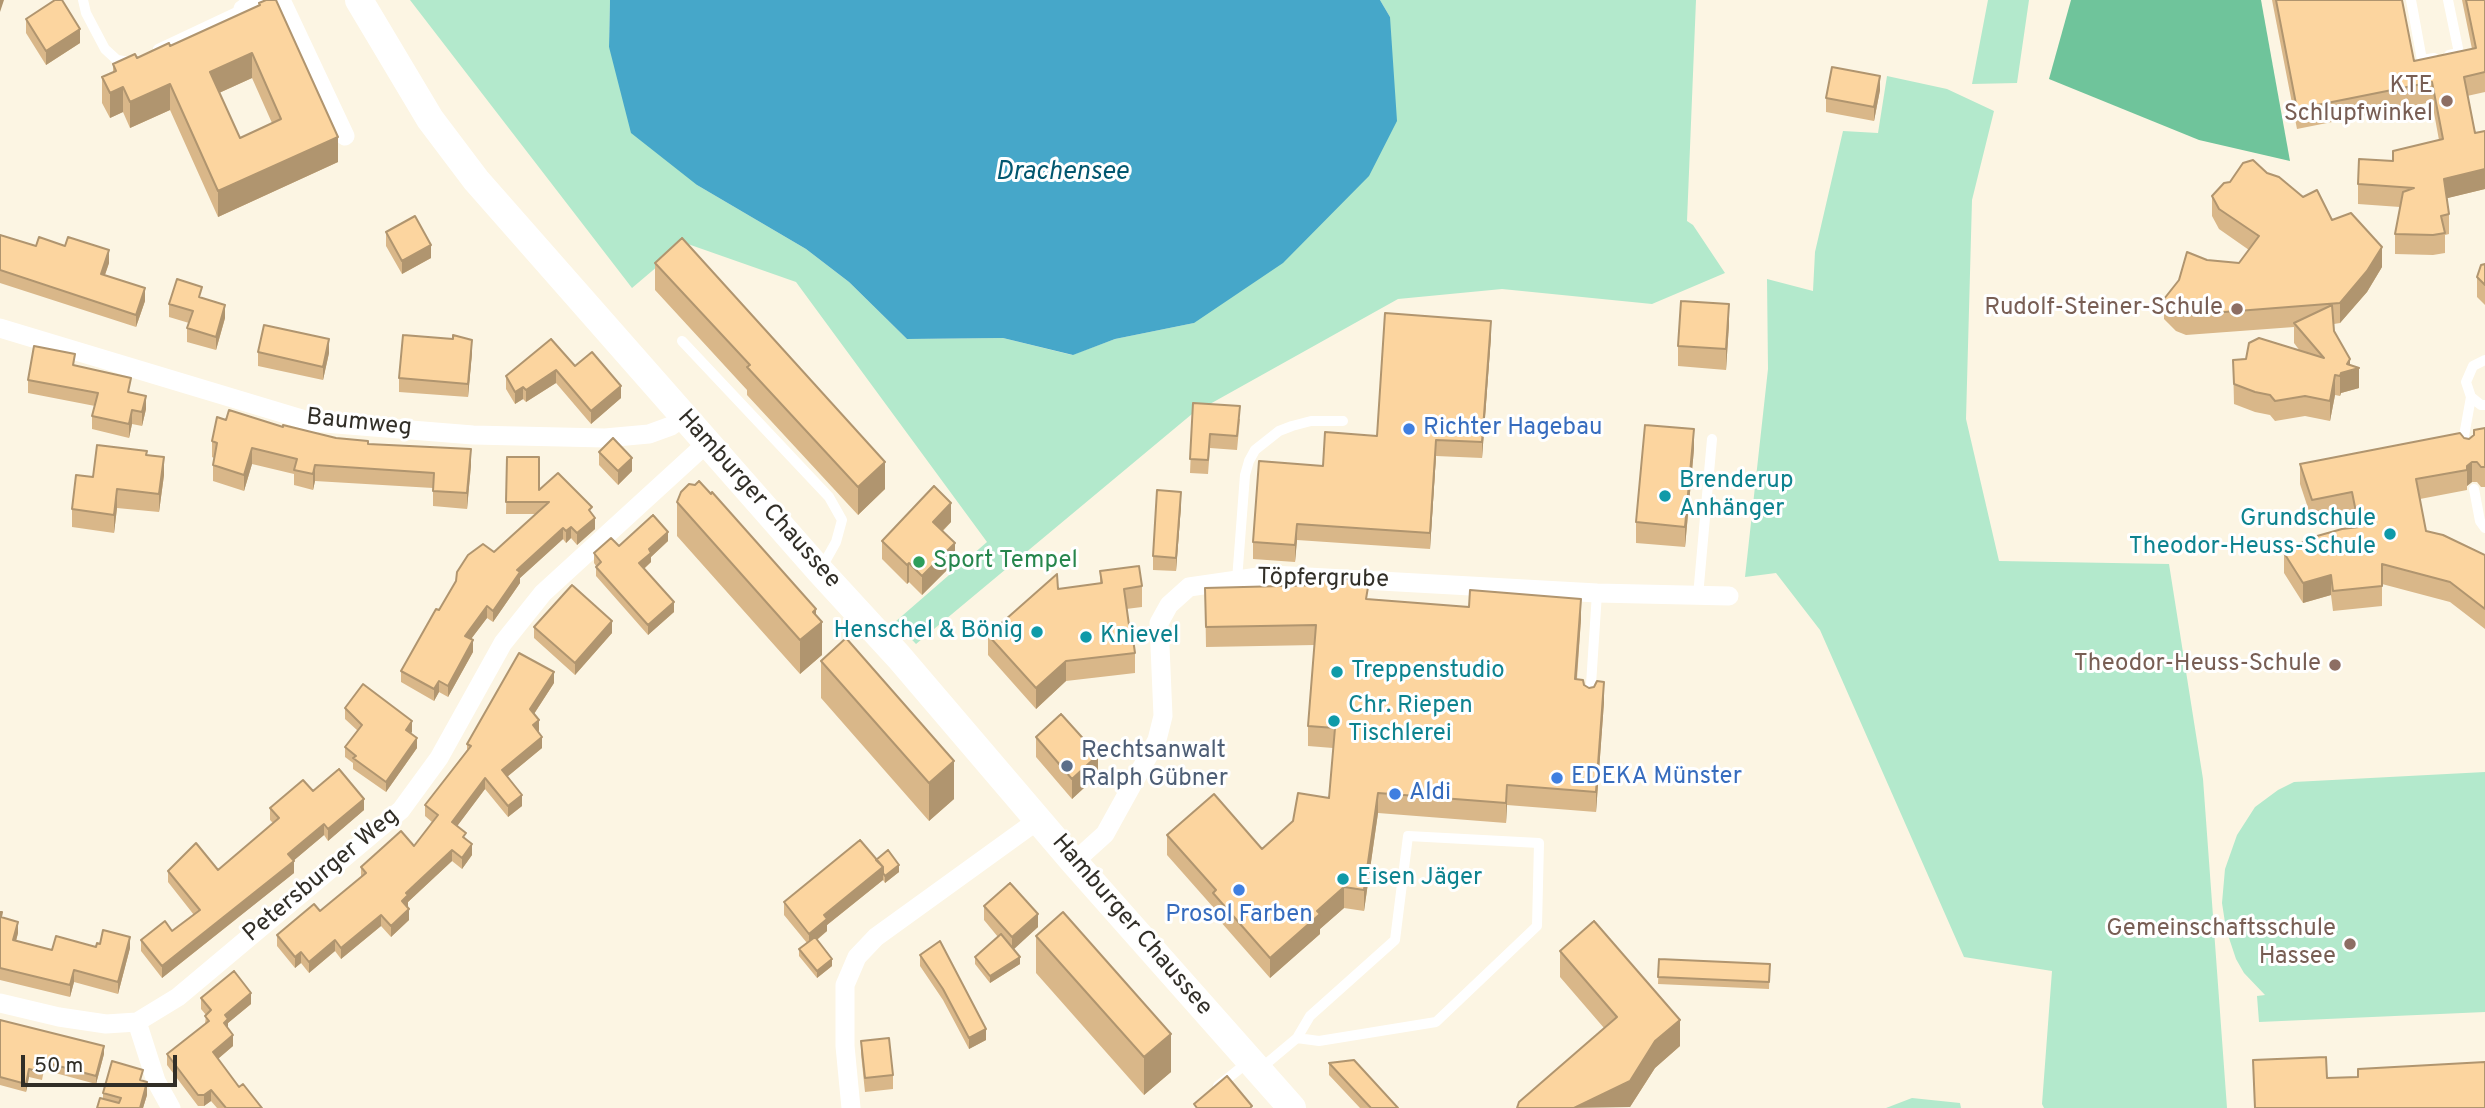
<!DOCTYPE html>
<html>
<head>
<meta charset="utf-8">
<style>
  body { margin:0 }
  #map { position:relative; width:2485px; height:1108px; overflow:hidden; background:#fcf5e3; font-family:Overpass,sans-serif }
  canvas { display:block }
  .scale { position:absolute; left:21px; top:1055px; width:156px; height:32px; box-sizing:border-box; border:4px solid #312e27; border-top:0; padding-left:9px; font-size:21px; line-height:24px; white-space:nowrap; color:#312e27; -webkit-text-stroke:5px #fff; paint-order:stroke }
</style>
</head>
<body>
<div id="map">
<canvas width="2485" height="1108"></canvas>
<div class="scale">50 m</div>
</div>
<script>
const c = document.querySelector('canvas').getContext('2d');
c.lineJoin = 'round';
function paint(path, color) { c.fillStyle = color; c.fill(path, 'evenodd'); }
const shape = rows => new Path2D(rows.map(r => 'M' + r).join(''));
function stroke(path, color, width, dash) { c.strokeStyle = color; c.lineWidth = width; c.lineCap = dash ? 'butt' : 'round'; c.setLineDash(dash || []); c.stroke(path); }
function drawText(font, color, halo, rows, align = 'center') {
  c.font = font + ' Overpass,sans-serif'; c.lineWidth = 6; c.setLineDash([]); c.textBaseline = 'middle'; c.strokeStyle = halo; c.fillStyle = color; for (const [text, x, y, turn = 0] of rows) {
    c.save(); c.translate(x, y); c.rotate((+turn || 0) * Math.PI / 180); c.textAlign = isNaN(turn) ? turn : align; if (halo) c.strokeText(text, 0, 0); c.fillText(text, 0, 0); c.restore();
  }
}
const green = shape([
  [410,0,610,0,609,47,697,185,806,249,849,282,907,339,1003,338,1072,355,1115,339,1194,323,1390,17,1380,0,1696,0,1687,221,1693,225,1725,273,1652,304,1502,289,1398,299,1192,414,916,644,895,622,987,542,796,282,685,243,632,288],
  [1988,0,2029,0,2017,83,1972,84],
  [1887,76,1947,89,1994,111,1972,200,1966,419,1999,561,2169,564,2203,779,2227,1108,2044,1108,2042,1104,2052,971,1964,957,1820,630,1776,573,1745,577,1768,369,1767,279,1813,291,1815,252,1843,131,1878,133],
  [2485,772,2485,1012,2259,1022,2257,996,2265,995,2244,973,2236,959,2226,929,2222,903,2225,869,2237,835,2255,807,2278,790,2294,782],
  [1912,1098,1960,1103,1961,1108,1886,1108]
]);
const forest = shape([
  [2071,0,2261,0,2290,161,2199,140,2049,79]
]);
const water = shape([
  [610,0,1380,0,1390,17,1397,121,1369,176,1283,263,1194,323,1115,339,1073,355,1003,338,907,339,849,282,806,249,697,185,631,133,609,47]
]);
const service = shape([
  [83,0,86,13,105,49,117,60,131,62],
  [2411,0,2422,60,2434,58],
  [2448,0,2459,53,2449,55],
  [158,49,243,9],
  [682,341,829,497,842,520,836,542,822,567],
  [2485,360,2473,366,2466,382,2471,397,2481,405,2485,405],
  [2467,452,2464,436,2471,397],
  [2474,489,2480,521,2485,528],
  [1237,580,1245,475,1249,461,1255,450,1279,431,1292,426,1311,421,1343,421],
  [1698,596,1712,439],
  [1590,700,1597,593],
  [1260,1069,1297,1038,1310,1016,1395,940,1408,836,1539,843,1537,926,1436,1022,1319,1041,1297,1038],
  [1218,1086,1247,1063]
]);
const minor = shape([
  [281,0,345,136],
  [243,9,262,0],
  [0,328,312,422,473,435,605,438,649,434,671,426,684,417],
  [1074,862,1105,834,1157,740,1163,716,1159,623,1169,605,1189,587,1272,575,1597,593,1729,596],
  [0,1003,59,1017,106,1024,137,1022,178,997,401,810,439,758,503,643,543,593,707,443],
  [137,1022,156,1081,171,1108],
  [851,1108,845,1046,845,985,857,957,876,937,1038,820]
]);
const secondary = shape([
  [359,0,430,119,476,180,820,571,899,657,1074,862,1292,1108]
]);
const wall = shape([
  [2272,0,2402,0,2414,61,2472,49,2462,0,2485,0,2485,92,2467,96,2485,189,2447,198,2449,214,2449,234,2445,235,2445,253,2433,255,2395,254,2395,234,2400,207,2358,204,2358,184,2393,161,2439,140,2432,102,2297,129],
  [259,3,338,162,218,217,170,110,130,128,123,112,110,118,102,103,102,77,113,72,113,64,137,58,170,46,259,6],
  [252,78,272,123,240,138,219,93],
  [26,19,80,43,46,65,26,33],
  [1880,90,1874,121,1826,112,1826,98],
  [2267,173,2303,197,2332,220,2382,267,2367,292,2340,323,2334,324,2334,331,2359,388,2341,393,2340,396,2335,395,2330,421,2305,416,2275,421,2270,415,2255,412,2234,404,2233,360,2300,351,2294,343,2294,327,2186,335,2176,331,2164,319,2164,299,2207,260,2239,263,2249,250,2219,229,2212,216,2212,196],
  [386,232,431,258,402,274,386,246],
  [0,235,36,246,109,263,105,275,145,301,136,327,0,283],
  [655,263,885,489,858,515,747,395,747,390,655,290],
  [2485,264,2485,305,2477,297,2477,277],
  [202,298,225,318,216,350,187,342,187,328,189,323,169,317,169,304],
  [1729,324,1726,370,1678,366,1678,346],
  [1491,337,1482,458,1436,456,1430,549,1297,540,1295,562,1253,559,1253,542,1323,466,1377,436],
  [258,352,329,353,323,380,258,366],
  [472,353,468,397,399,392,399,378],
  [75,365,130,392,146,409,142,426,132,424,129,438,92,429,92,416,95,406,28,393,28,380],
  [575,366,621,398,591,424,556,383,526,402,523,399,515,404,506,389,506,376],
  [1193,403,1240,419,1237,450,1210,448,1208,474,1190,473],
  [226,420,283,427,471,465,467,509,433,506,433,488,315,481,313,490,294,485,294,474,252,464,244,491,213,481,213,465,214,458,212,457,212,441],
  [2485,428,2485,487,2481,487,2477,482,2472,482,2467,486,2467,490,2420,499,2426,531,2485,555,2485,629,2450,602,2382,584,2382,606,2333,611,2331,595,2303,603,2284,573,2284,553,2355,528,2352,513,2312,520,2300,484,2300,464,2464,438,2469,439],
  [1694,449,1685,547,1636,543,1636,522],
  [599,452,632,471,618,485,599,465],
  [147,455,164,475,159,512,117,508,114,533,72,527,72,509,93,477],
  [507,457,539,490,592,514,595,529,577,545,571,538,566,543,563,539,520,578,520,583,493,622,487,618,471,639,473,652,448,697,439,692,434,701,401,682,401,671,439,610,494,552,536,514,506,514],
  [677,502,816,616,822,655,800,674,677,536],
  [1181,506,1176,571,1153,570,1153,556],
  [951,522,943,531,955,562,922,595,909,582,907,584,882,559,882,541],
  [668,541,651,557,651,562,644,569,674,612,648,635,596,576,596,566,594,563,594,553,619,546],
  [1100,571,1142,586,1142,607,1126,609,1129,625,1135,653,1135,673,1066,681,1036,709,988,655,988,635,1058,589,1100,584],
  [1205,588,1369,599,1581,619,1577,679,1604,702,1596,812,1507,805,1506,823,1378,813,1364,911,1344,908,1320,929,1320,934,1270,978,1213,913,1213,907,1167,855,1167,835,1262,849,1329,798,1333,748,1308,746,1308,726,1315,645,1206,647],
  [534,627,612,633,575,675,534,638],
  [821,661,954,799,929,821,821,698],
  [554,683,534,714,539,731,538,732,542,748,507,777,522,806,508,817,485,789,457,826,466,839,472,855,462,869,452,861,408,902,408,907,409,920,391,937,381,926,341,959,335,951,309,973,301,963,295,968,277,946,277,935,320,911,361,877,361,867,414,846,432,822,425,816,425,805,467,750,467,744],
  [345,708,412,732,410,733,417,748,386,792,353,769,353,763,345,757,345,747,358,731,345,719],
  [1036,737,1098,775,1072,799,1036,757],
  [313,791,364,810,328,841,324,835,293,861,294,873,162,978,141,951,141,940,172,931,194,915,168,882,168,871,218,870,273,823,270,820,270,808],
  [876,860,899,872,885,883,883,880,827,925,827,931,817,940,832,966,817,978,799,956,799,949,807,943,784,915,784,902],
  [984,906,1038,927,1013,949,1020,964,990,983,975,964,975,957,998,937,984,920],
  [0,912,2,918,18,933,16,941,52,950,96,947,130,948,118,994,74,982,70,997,0,980],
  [1036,936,1171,1072,1144,1095,1036,973],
  [1560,951,1680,1046,1655,1068,1630,1107,1604,1028,1560,977],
  [920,955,986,1040,969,1049,943,1000,920,966],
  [1659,959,1770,964,1769,989,1658,984],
  [201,998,251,1004,228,1023,228,1029,233,1046,218,1059,239,1087,262,1108,217,1108,211,1101,204,1106,198,1106,167,1065,167,1054,205,1024,206,1015,201,1009],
  [0,1020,104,1054,96,1084,44,1070,42,1080,29,1077,26,1092,0,1085],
  [861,1041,893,1075,893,1089,865,1092,861,1054],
  [1329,1063,1398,1108,1360,1108,1329,1075],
  [143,1081,147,1095,143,1108,97,1108,103,1098,103,1093]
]);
const shadedWall = shape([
  [0,0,4,0,0,12],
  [80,29,80,43,46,65,46,51],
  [252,53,252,78,210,97,210,72],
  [1880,76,1880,90,1874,121,1874,107],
  [170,84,170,110,130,128,130,102],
  [123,87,123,112,110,118,110,93],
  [338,137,338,162,218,217,218,191],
  [2485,169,2485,189,2444,199,2444,179],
  [431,245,431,258,402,274,402,261],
  [2382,247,2382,267,2367,292,2340,323,2340,303],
  [109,250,109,263,101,286,101,274],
  [145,288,145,301,136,327,136,315],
  [1729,304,1729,324,1726,370,1726,349],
  [225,305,225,318,216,350,216,337],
  [1491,321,1491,337,1482,458,1482,442],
  [329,339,329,353,323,380,323,367],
  [472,340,472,353,468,397,468,384],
  [2350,359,2350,371,2359,368,2359,388,2341,393,2340,396,2340,376],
  [556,370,556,383,526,402,526,390],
  [2335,375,2335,395,2330,421,2330,401],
  [621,386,621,398,591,424,591,411],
  [523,387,523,399,515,404,515,392],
  [146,396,146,409,142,426,142,412],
  [132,410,132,424,129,438,129,424],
  [1694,429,1694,449,1685,547,1685,527],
  [1436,440,1436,456,1430,549,1430,533],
  [252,448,252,464,244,491,244,475],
  [471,449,471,465,467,509,467,493],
  [164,457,164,475,159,512,159,494],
  [632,458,632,471,618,485,618,471],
  [885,462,885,489,858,515,858,487],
  [2472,462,2472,482,2467,486,2467,490,2467,466],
  [315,465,315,481,313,490,313,474],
  [117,489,117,508,114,533,114,515],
  [1181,492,1181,506,1176,571,1176,558],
  [951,503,951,522,933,540,933,522],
  [595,518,595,529,577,545,577,533],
  [1297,524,1297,540,1295,562,1295,545],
  [571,527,571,538,566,543,566,531],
  [563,528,563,539,520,578,520,583,493,622,493,611,517,570],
  [668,532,668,541,651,557,651,562,639,573,639,563,649,549],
  [955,543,955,562,922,595,922,576],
  [909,563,909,582,907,584,907,565],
  [2331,575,2331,595,2303,603,2303,583],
  [1581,599,1581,619,1575,699,1575,679],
  [674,602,674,612,648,635,648,625],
  [487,606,487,618,465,647,465,636],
  [816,609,816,627,822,622,822,655,800,674,800,640,813,612],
  [612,621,612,633,575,675,575,663],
  [473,640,473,652,448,697,448,686],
  [1066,661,1066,681,1036,709,1036,688],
  [554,672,554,683,530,720,530,709],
  [439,681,439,692,434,701,434,689],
  [1604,682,1604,702,1596,812,1596,792],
  [539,720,539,731,533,736,533,725],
  [412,721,412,732,406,740,406,730],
  [542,737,542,748,502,781,502,770],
  [417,738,417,748,386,792,386,782],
  [1098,755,1098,775,1072,799,1072,779],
  [954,761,954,799,929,821,929,783],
  [485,778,485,789,452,833,452,822],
  [1507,785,1507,805,1506,823,1506,803],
  [1378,793,1378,813,1364,911,1364,890],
  [522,795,522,806,508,817,508,806],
  [364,799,364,810,328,841,328,829],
  [324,824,324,835,292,862,294,861,294,873,162,978,162,966,288,854],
  [472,844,472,855,462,869,462,858],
  [452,850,452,861,408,902,408,906,402,912,402,901,406,893],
  [899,865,899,872,885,883,885,876],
  [883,867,883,880,827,925,827,931,809,946,809,934,824,915],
  [1344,887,1344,908,1320,929,1320,934,1270,978,1270,958,1317,911],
  [409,909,409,920,391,937,391,926],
  [1038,914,1038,927,1012,951,1012,937],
  [381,915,381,926,341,959,341,948],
  [18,922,18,933,13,952,13,940],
  [130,937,130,948,118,994,118,982],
  [335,940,335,951,309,973,309,962],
  [301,952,301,963,295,968,295,957],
  [1020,957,1020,964,990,983,990,976],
  [832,959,832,966,817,978,817,971],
  [74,970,74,982,70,997,70,985],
  [251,993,251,1004,228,1023,228,1030,224,1034,225,1015],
  [1680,1020,1680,1046,1655,1068,1630,1107,1574,1108],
  [986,1029,986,1040,969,1049,969,1038],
  [1171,1034,1171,1072,1144,1095,1144,1057],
  [233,1035,233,1046,213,1063,213,1052],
  [104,1046,104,1054,96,1084,96,1076],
  [29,1069,29,1077,26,1092,26,1084],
  [147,1082,147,1095,143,1108,140,1108],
  [211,1090,211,1101,204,1106,204,1095]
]);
const building = shape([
  [55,0,62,0,80,29,46,51,26,19,55,0],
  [266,0,276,0,338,137,218,191,170,84,130,102,123,87,110,93,102,77,116,71,113,64,135,54,137,58,169,43,170,46,260,5,259,3,266,0],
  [252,53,281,119,240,138,210,72,252,53],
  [2276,0,2402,0,2414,61,2476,48,2466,0,2485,0,2485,72,2464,77,2475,133,2485,131,2485,169,2444,179,2449,214,2441,216,2445,233,2433,235,2395,234,2403,192,2414,188,2358,184,2359,159,2393,161,2393,151,2443,139,2432,82,2297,109,2276,0],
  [1832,67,1880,76,1874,107,1826,98,1832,67],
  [2253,160,2267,173,2279,177,2303,197,2317,190,2332,220,2351,213,2382,247,2367,271,2340,303,2186,315,2176,310,2164,299,2179,280,2187,252,2207,260,2239,263,2259,236,2219,209,2212,196,2224,183,2230,182,2243,163,2253,160],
  [415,216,431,245,402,261,386,232,415,216],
  [0,235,36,246,39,237,65,246,68,237,109,250,101,274,145,288,136,315,0,270,0,235],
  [682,238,885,462,858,487,747,367,750,365,655,263,682,238],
  [2485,264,2485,285,2477,277,2481,265,2485,264],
  [177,279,202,287,199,297,225,305,216,337,187,328,193,311,169,304,177,279],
  [1681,301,1729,304,1726,349,1678,346,1681,301],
  [2332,305,2334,331,2350,359,2347,364,2359,368,2341,373,2340,376,2335,375,2330,401,2305,396,2275,401,2270,395,2255,392,2234,384,2233,360,2246,359,2249,343,2259,338,2324,358,2294,323,2332,305],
  [1385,313,1491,321,1482,442,1436,440,1430,533,1297,524,1295,545,1253,542,1259,461,1323,466,1325,432,1377,436,1385,313],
  [264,325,329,339,323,367,258,352,264,325],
  [403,335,453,339,453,335,472,340,468,384,399,378,403,335],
  [551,339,575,366,592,352,621,386,591,411,556,370,526,390,523,387,515,392,506,376,551,339],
  [34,346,75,354,73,365,131,378,128,392,146,396,142,412,132,410,129,424,92,416,98,393,28,380,34,346],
  [1193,403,1240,406,1237,436,1210,434,1208,460,1190,459,1193,403],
  [229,410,283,427,283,425,336,438,368,441,368,444,471,449,467,493,433,491,434,473,315,465,313,474,294,470,297,459,252,448,244,475,213,465,217,443,212,441,217,417,226,420,229,410],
  [1645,425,1694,429,1685,527,1636,522,1645,425],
  [2485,428,2485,467,2481,467,2477,462,2472,462,2467,466,2467,470,2416,479,2426,531,2443,535,2485,555,2485,609,2450,582,2382,564,2382,586,2333,591,2331,575,2303,583,2284,553,2310,538,2342,529,2359,527,2352,492,2312,500,2300,464,2460,433,2464,438,2469,439,2474,435,2474,430,2485,428],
  [613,438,632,458,618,471,599,452,613,438],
  [97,445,147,451,146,455,164,457,159,494,117,489,114,515,72,509,76,475,93,477,97,445],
  [507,457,539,457,539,490,558,473,592,507,589,510,595,518,577,533,571,527,566,531,563,528,517,570,520,572,493,611,487,606,465,636,473,640,448,686,439,681,434,689,401,671,436,609,439,610,456,581,457,572,468,555,483,544,494,552,549,502,506,502,507,457],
  [699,481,711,494,712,492,816,609,813,612,822,622,800,640,677,502,681,492,689,484,695,485,699,481],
  [934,486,951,503,933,522,955,543,922,576,909,563,907,565,882,541,934,486],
  [1157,490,1181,492,1176,558,1153,556,1157,490],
  [653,515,668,532,649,549,651,553,639,563,674,602,648,625,596,567,601,562,594,553,611,538,619,546,653,515],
  [1139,566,1142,586,1124,589,1129,625,1131,625,1135,653,1066,661,1036,688,988,635,1057,574,1058,589,1102,583,1100,571,1139,566],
  [1321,577,1369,581,1366,599,1469,607,1470,590,1581,599,1575,679,1583,680,1584,685,1589,688,1594,687,1597,681,1604,682,1596,792,1507,785,1506,803,1378,793,1364,890,1344,887,1317,911,1320,914,1270,958,1213,893,1216,890,1167,835,1214,794,1262,849,1293,821,1298,793,1329,798,1335,728,1308,726,1316,625,1206,627,1205,588,1321,585,1321,577],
  [572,585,612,621,575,663,534,627,572,585],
  [846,638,954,761,929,783,821,661,846,638],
  [519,653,554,672,530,709,539,720,533,725,542,737,502,770,522,795,508,806,485,778,452,822,466,833,463,837,472,844,462,858,452,850,406,893,408,895,402,901,409,909,391,926,381,915,341,948,335,940,309,962,301,952,295,957,277,935,314,904,320,911,366,873,361,867,401,831,414,846,438,815,425,805,471,746,467,744,519,653],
  [363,684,412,721,406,730,417,738,386,782,353,758,356,756,345,747,362,725,345,708,363,684],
  [1061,714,1098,755,1072,779,1036,737,1061,714],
  [339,769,364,799,328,829,324,824,288,854,294,861,162,966,141,940,165,921,172,931,200,910,168,871,196,843,218,870,279,818,270,808,303,780,313,791,339,769],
  [860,840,883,867,824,915,827,919,809,934,784,902,860,840],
  [888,850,899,865,885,876,883,873,883,867,876,860,888,850],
  [1010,883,1038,914,1012,937,984,906,1010,883],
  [0,912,2,912,1,917,18,922,13,940,52,950,56,936,96,947,97,943,100,944,103,930,130,937,118,982,74,970,70,985,0,968,0,912],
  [1063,912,1171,1034,1144,1057,1036,936,1063,912],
  [1594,921,1680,1020,1655,1041,1630,1081,1574,1108,1517,1108,1519,1102,1617,1017,1560,951,1594,921],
  [1001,934,1020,957,990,976,975,957,1001,934],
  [815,937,832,959,817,971,799,949,815,937],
  [940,941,986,1029,969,1038,943,989,920,955,940,941],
  [1659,959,1770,964,1769,982,1658,977,1659,959],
  [234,971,251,993,225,1015,228,1019,224,1023,233,1035,213,1052,239,1087,243,1084,262,1108,226,1108,211,1090,204,1095,198,1095,167,1054,209,1021,205,1016,211,1010,201,998,234,971],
  [0,1020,104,1046,96,1076,44,1062,42,1072,29,1069,26,1084,0,1077,0,1020],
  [889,1038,893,1075,865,1078,861,1041,889,1038],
  [2326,1057,2327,1078,2358,1077,2358,1069,2485,1062,2485,1108,2255,1108,2253,1060,2326,1057],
  [1354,1060,1398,1108,1371,1108,1329,1063,1354,1060],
  [112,1061,143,1070,140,1080,147,1082,140,1108,97,1108,100,1098,119,1103,121,1098,103,1093,112,1061],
  [1227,1076,1252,1106,1250,1108,1197,1108,1194,1104,1227,1076]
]);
const markers = [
  [2447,101,7,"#8d6e63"],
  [2237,309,7,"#8d6e63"],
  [1409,429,7,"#3f7fe0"],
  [1665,496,7,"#0f9aa8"],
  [2390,534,7,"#0f9aa8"],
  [919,562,7,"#2e9e5b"],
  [1037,632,7,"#0f9aa8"],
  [1086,637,7,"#0f9aa8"],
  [2335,665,7,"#8d6e63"],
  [1337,672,7,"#0f9aa8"],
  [1334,721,7,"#0f9aa8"],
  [1067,766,7,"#5c6f8a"],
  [1557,778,7,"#3f7fe0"],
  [1395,794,7,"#3f7fe0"],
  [1343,879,7,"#0f9aa8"],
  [1239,890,7,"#3f7fe0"],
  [2350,944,7,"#8d6e63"]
];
const educationNames = [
  ["KTE",2433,87],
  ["Schlupfwinkel",2433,115],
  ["Rudolf-Steiner-Schule",2223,309],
  ["Theodor-Heuss-Schule",2321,665],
  ["Gemeinschaftsschule",2336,930],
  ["Hassee",2336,958]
];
const streetNames = [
  ["Baumweg",359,424,6],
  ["Hamburger Chaussee",758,500,48],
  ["Töpfergrube",1323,580,1],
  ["Petersburger Weg",322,876,-40],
  ["Hamburger Chaussee",1131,926,49]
];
const shopNames = [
  ["Richter Hagebau",1423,429],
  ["EDEKA Münster",1571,778],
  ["Aldi",1409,794],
  ["Prosol Farben",1239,916,"center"]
];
const cultureNames = [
  ["Brenderup",1679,482],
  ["Anhänger",1679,510],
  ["Grundschule",2376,520,"right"],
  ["Theodor-Heuss-Schule",2376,548,"right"],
  ["Henschel & Bönig",1023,632,"right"],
  ["Knievel",1100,637],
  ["Treppenstudio",1351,672],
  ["Chr. Riepen",1348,707],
  ["Tischlerei",1348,735],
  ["Eisen Jäger",1357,879]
];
const leisureNames = [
  ["Sport Tempel",933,562]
];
const serviceNames = [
  ["Rechtsanwalt",1081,752],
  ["Ralph Gübner",1081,780]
];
const waterNames = [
  ["Drachensee",1062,174]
];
paint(green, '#b3e9cc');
paint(forest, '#6fc49b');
paint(water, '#46a7c9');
stroke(service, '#fff', 10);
stroke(minor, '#fff', 19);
stroke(secondary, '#fff', 28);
paint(wall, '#d9b789');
paint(shadedWall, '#b0956f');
paint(building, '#fcd59f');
stroke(building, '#b0956f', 2);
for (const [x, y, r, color] of markers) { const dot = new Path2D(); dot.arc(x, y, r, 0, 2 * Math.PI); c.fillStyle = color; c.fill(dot); stroke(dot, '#fff', 2.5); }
drawText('24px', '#785e54', '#fff', educationNames, 'right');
drawText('24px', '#312e27', '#fff', streetNames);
drawText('24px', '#366cbe', '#fff', shopNames, 'left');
drawText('24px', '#0d838f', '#fff', cultureNames, 'left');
drawText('24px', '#27864d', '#fff', leisureNames, 'left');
drawText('24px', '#4e5e75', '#fff', serviceNames, 'left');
drawText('italic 26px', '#02576f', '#fff', waterNames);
</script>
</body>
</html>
